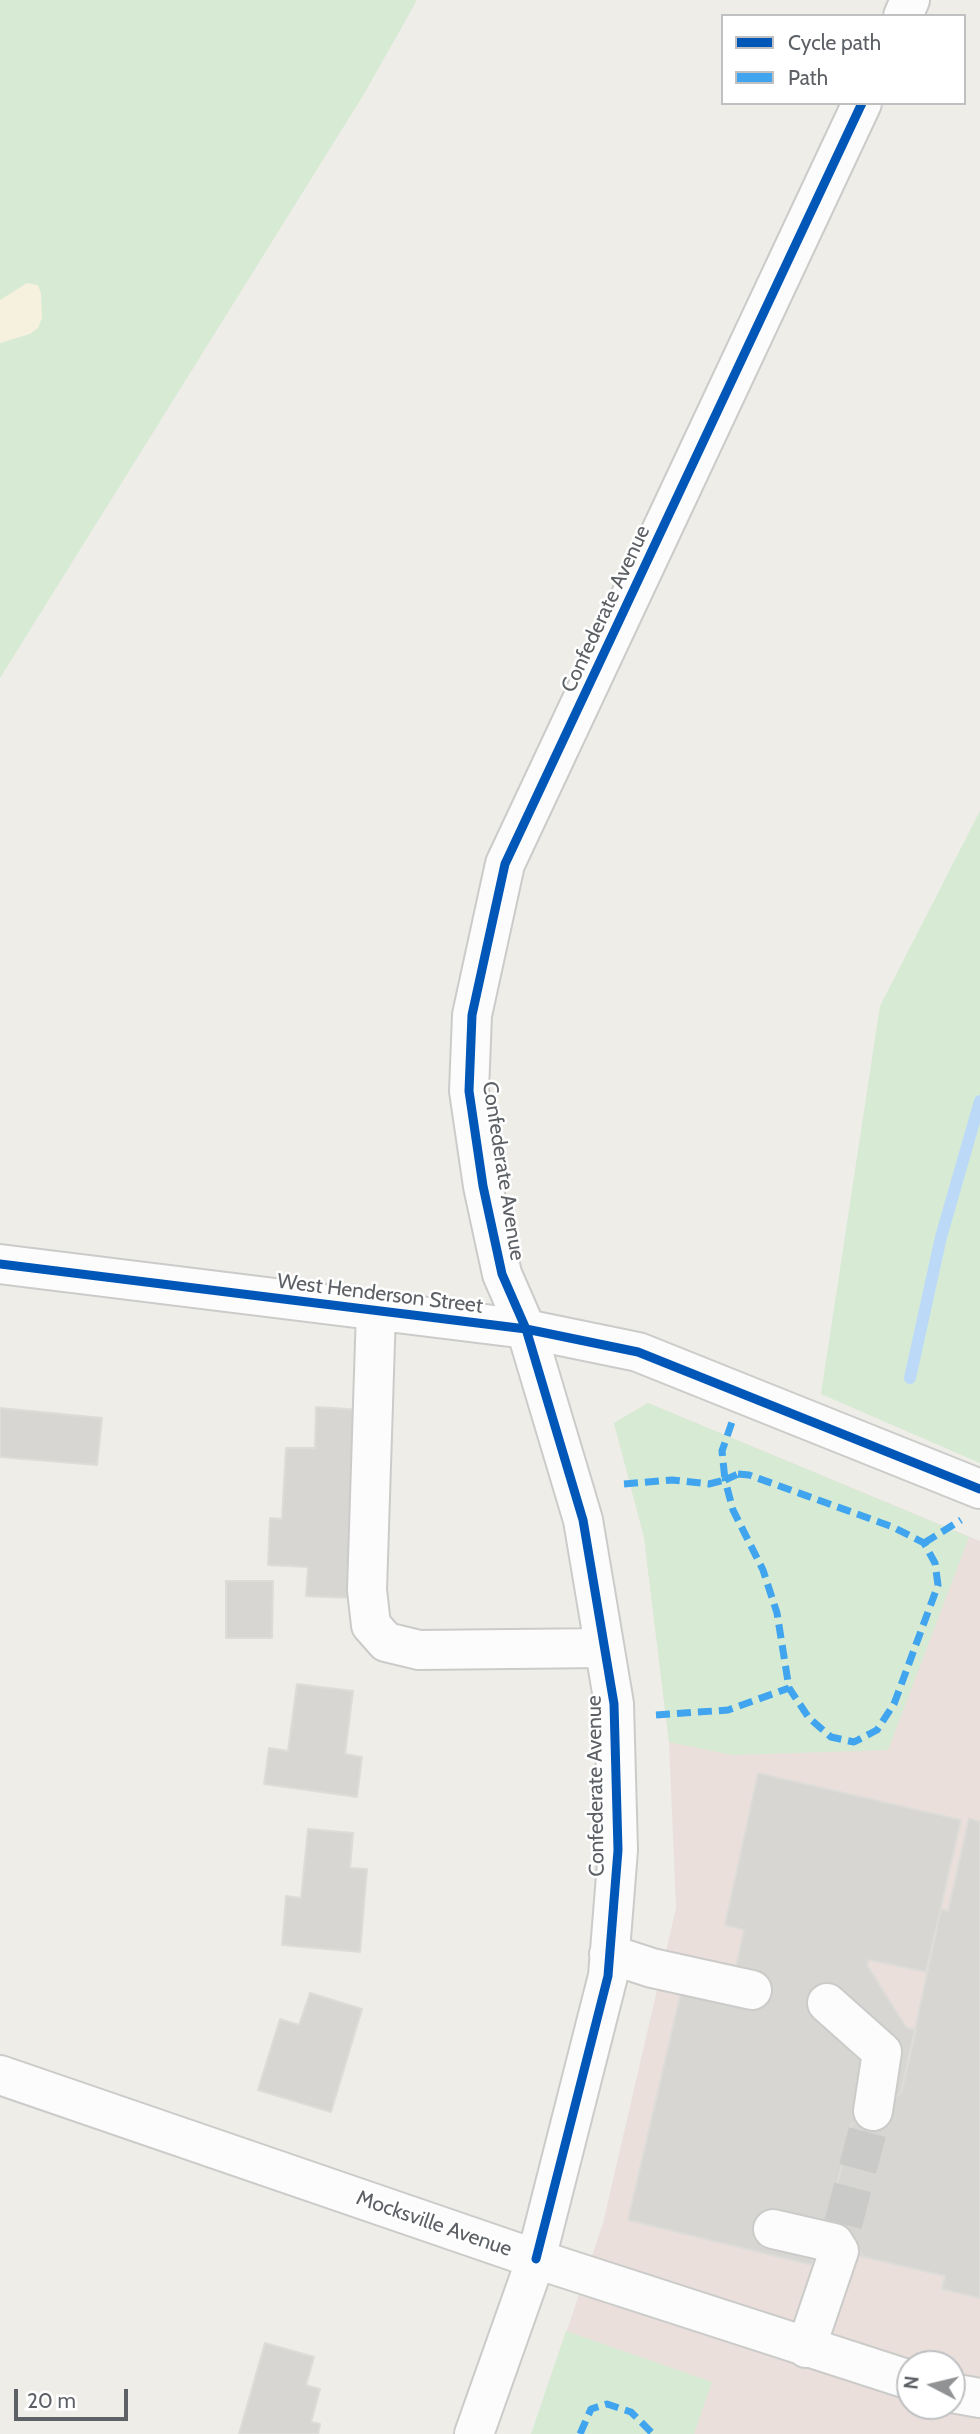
<!DOCTYPE html>
<html>
<head>
<meta charset="utf-8">
<style>
  body { margin:0 }
  #map { position:relative; width:980px; height:2434px; overflow:hidden; background:#eeede8; font-family:Cabin,sans-serif }
  canvas { display:block }
  .legend { position:absolute; left:721px; top:14px; width:245px; height:91px; box-sizing:border-box; background:#fff; border:2px solid #bec0c2; margin:0; padding:9px 12px; list-style:none; font-size:21px; color:#5d6166 }
  .legend li { display:flex; align-items:center; gap:14px; height:35px }
  .legend b { width:35px; border:2px solid #bec0c2 }
  .north { position:absolute; left:896px; top:2350px; width:70px; height:70px; box-sizing:border-box; background:#fff; border:2px solid #bec0c2; border-radius:50%; rotate:277deg; font-size:19px; font-weight:700; line-height:28px; text-align:center; color:#5d6166 }
  .north::after { content:''; display:block; margin:auto; width:24px; height:32px; background:#909294; clip-path:polygon(50% 0,100% 100%,50% 72%,0 100%) }
  .scale { position:absolute; left:14px; top:2389px; width:114px; height:32px; box-sizing:border-box; border:4px solid #5d6166; border-top:0; padding-left:9px; font-size:21px; line-height:24px; white-space:nowrap; color:#5d6166; -webkit-text-stroke:5px #fff; paint-order:stroke }
</style>
</head>
<body>
<div id="map">
<canvas width="980" height="2434"></canvas>
<ul class="legend">
<li><b style="height:9px;background:#0057b8"></b>Cycle path</li>
<li><b style="height:9px;background:#40a5ee"></b>Path</li>
</ul>
<div class="north">N</div>
<div class="scale">20 m</div>
</div>
<script>
const c = document.querySelector('canvas').getContext('2d');
c.lineJoin = 'round';
function paint(path, color) { c.fillStyle = color; c.fill(path, 'evenodd'); }
const shape = rows => new Path2D(rows.map(r => 'M' + r).join(''));
function stroke(path, color, width, dash) { c.strokeStyle = color; c.lineWidth = width; c.lineCap = dash ? 'butt' : 'round'; c.setLineDash(dash || []); c.stroke(path); }
function drawText(font, color, halo, rows, align = 'center') {
  c.font = font + ' Cabin,sans-serif'; c.lineWidth = 5; c.setLineDash([]); c.textBaseline = 'middle'; c.strokeStyle = halo; c.fillStyle = color; for (const [text, x, y, turn = 0] of rows) {
    c.save(); c.translate(x, y); c.rotate((+turn || 0) * Math.PI / 180); c.textAlign = isNaN(turn) ? turn : align; if (halo) c.strokeText(text, 0, 0); c.fillText(text, 0, 0); c.restore();
  }
}
const medical = shape([
  [648,1403,980,1541,980,2434,532,2434,603,2223,676,1908,669,1742,644,1537,614,1423],
  [910,2364,952,2364,952,2406,910,2406]
]);
const green = shape([
  [0,0,417,0,364,94,0,678],
  [980,811,980,1463,821,1394,880,1006],
  [648,1403,969,1537,888,1750,733,1755,669,1742,644,1537,614,1423],
  [566,2331,712,2382,694,2434,531,2434]
]);
const sand = shape([
  [27,283,38,285,41,294,42,318,38,328,30,334,0,343,0,300]
]);
const stream = shape([
  [910,1378,941,1237,980,1101]
]);
const building = shape([
  [316,1407,362,1410,352,1598,306,1596,308,1567,268,1565,270,1518,282,1519,286,1448,315,1448,316,1407],
  [0,1408,102,1418,97,1465,0,1457,0,1408],
  [226,1581,273,1581,272,1638,226,1638,226,1581],
  [297,1684,353,1691,345,1754,362,1757,357,1797,264,1784,269,1748,288,1751,297,1684],
  [758,1773,961,1820,926,1972,869,1960,867,1965,906,2027,916,2030,901,2093,851,2125,832,2207,864,2257,817,2246,812,2265,628,2220,681,1992,728,2002,744,1930,725,1925,758,1773],
  [969,1818,980,1822,980,2298,942,2289,945,2276,864,2257,832,2207,851,2125,901,2093,941,1909,948,1911,969,1818],
  [308,1829,353,1833,350,1868,367,1869,360,1952,282,1945,286,1896,301,1898,308,1829],
  [310,1993,362,2009,331,2112,258,2090,280,2019,299,2025,310,1993],
  [265,2343,314,2357,306,2385,320,2389,311,2422,320,2424,318,2434,239,2434,265,2343]
]);
const minorTunnel = shape([
  [843,2224,873,2111]
]);
const minor = shape([
  [903,16,910,0],
  [0,1264,526,1329,638,1352,980,1489],
  [376,1311,367,1590,371,1625,386,1642,419,1650,604,1648],
  [609,1954,652,1968,752,1990],
  [827,2003,882,2052,873,2111],
  [0,2075,536,2259,910,2380],
  [773,2229,834,2243,839,2251,806,2348],
  [952,2393,980,2398],
  [474,2434,536,2259,608,1976,618,1850,614,1704,583,1520,526,1329,502,1274,483,1186,469,1091,472,1015,505,864,862,103]
]);
const quiet = shape([
  [738,1474,749,1475,893,1527,924,1543,935,1563,938,1585,894,1704,877,1730,854,1742,831,1737,809,1718,789,1688,777,1613,763,1570,733,1510,725,1480,738,1474],
  [624,1484,672,1480,709,1484,725,1480,722,1451,732,1422],
  [924,1543,961,1520],
  [656,1715,728,1710,789,1688],
  [580,2434,591,2409,607,2404,631,2412,653,2434]
]);
const cycleway = shape([
  [0,1264,526,1329,638,1352,980,1489],
  [536,2259,608,1976,618,1850,614,1704,583,1520,526,1329,502,1274,483,1186,469,1091,472,1015,505,864,862,103]
]);
const streetNames = [
  ["Confederate Avenue",606,609,-65],
  ["Confederate Avenue",503,1171,81],
  ["West Henderson Street",380,1294,7],
  ["Confederate Avenue",596,1786,-91],
  ["Mocksville Avenue",434,2224,19]
];
paint(medical, '#eadfdb');
paint(green, '#d6ead4');
paint(sand, '#f5f1de');
stroke(stream, '#bcdaf8', 12);
paint(building, '#d7d6d3');
stroke(building, '#dddcd8', 2);
stroke(minorTunnel, '#cacac8', 38, [38, 19]);
stroke(minor, '#cbcbca', 42);
stroke(minor, '#fcfcfc', 38);
stroke(quiet, '#40a5ee', 7, [14, 7]);
stroke(cycleway, '#0057b8', 9);
drawText('21px', '#5d6166', '#fff', streetNames);
</script>
</body>
</html>
